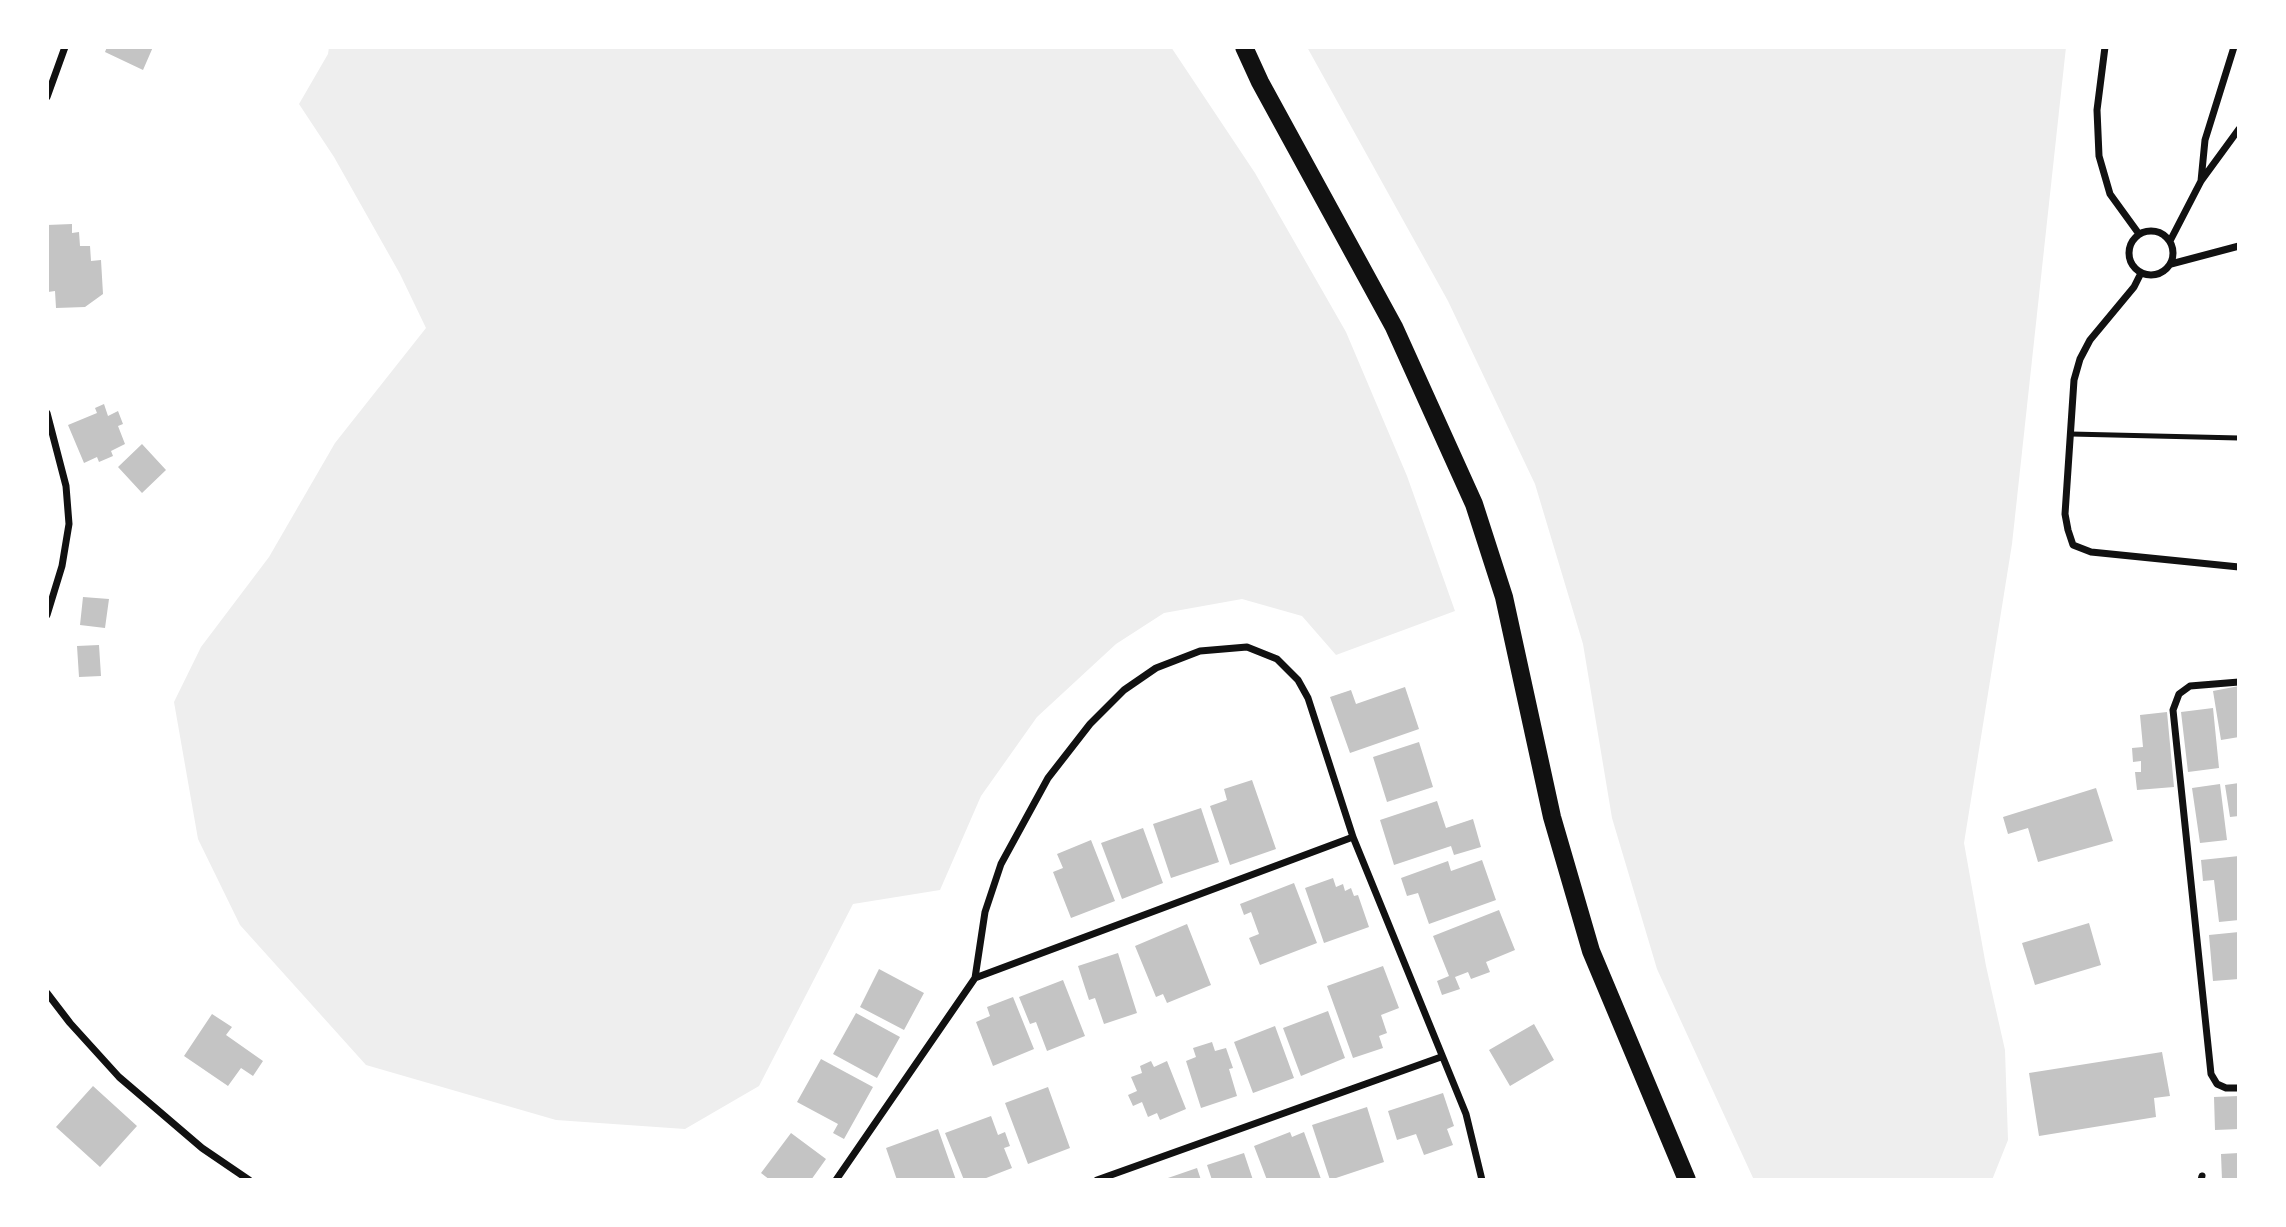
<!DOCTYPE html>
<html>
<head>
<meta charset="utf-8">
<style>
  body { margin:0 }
  #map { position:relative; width:2286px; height:1227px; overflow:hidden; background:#fff; font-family:Jost,sans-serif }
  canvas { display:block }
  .frame { position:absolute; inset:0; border:49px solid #fff; pointer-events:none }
</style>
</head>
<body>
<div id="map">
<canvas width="2286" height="1227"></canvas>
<div class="frame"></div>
</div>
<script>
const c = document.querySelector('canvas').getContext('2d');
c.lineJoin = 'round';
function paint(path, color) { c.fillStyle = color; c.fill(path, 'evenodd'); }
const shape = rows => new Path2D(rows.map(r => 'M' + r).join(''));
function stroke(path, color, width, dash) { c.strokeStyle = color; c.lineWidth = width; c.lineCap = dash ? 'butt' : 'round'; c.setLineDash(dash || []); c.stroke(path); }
const green = shape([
  [329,47,1171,47,1255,173,1346,332,1407,476,1455,611,1336,655,1302,616,1242,599,1164,613,1116,644,1037,717,981,796,940,890,853,904,759,1086,685,1129,556,1120,366,1065,240,925,198,839,174,702,201,647,269,557,335,443,426,328,400,274,334,157,299,104,328,54],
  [1307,47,2066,47,2012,544,1964,843,1986,966,2005,1050,2008,1140,1992,1180,1754,1180,1657,969,1612,818,1583,644,1535,484,1448,301]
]);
const building = shape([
  [107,47,153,47,143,70,105,52],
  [72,224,72,233,79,232,80,246,90,246,91,261,101,260,103,294,85,307,56,308,55,291,48,292,47,225],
  [104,404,108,416,118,411,123,424,118,426,125,444,111,451,113,456,99,462,97,457,84,463,68,425,97,413,95,408],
  [142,444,166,470,142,493,118,467],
  [83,597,109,599,105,628,80,625],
  [99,645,101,676,79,677,77,646],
  [2239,686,2239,737,2221,740,2213,691],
  [1405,687,1419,729,1350,753,1330,697,1351,690,1356,704],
  [2213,708,2219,768,2188,772,2181,712],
  [2167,712,2174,787,2137,790,2135,772,2141,772,2141,761,2133,762,2132,748,2143,747,2140,715],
  [1419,742,1433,787,1387,802,1373,757],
  [1252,780,1276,849,1230,865,1210,806,1227,800,1224,789],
  [2239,783,2239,816,2230,817,2225,785],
  [2220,784,2227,840,2200,843,2192,788],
  [2096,788,2113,841,2038,862,2028,828,2008,834,2003,817],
  [1437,801,1446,828,1473,819,1481,847,1454,855,1451,846,1394,865,1380,820],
  [1201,808,1219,862,1171,878,1153,824],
  [1143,828,1163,883,1122,899,1101,843],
  [1091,840,1115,901,1071,918,1053,872,1063,868,1057,854],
  [2239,856,2239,920,2219,922,2214,880,2203,881,2201,860],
  [1482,860,1496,900,1429,924,1418,893,1407,896,1401,878,1448,861,1451,871],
  [1333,878,1336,887,1343,884,1345,891,1351,888,1354,896,1358,895,1369,927,1324,943,1305,888],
  [1294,883,1317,943,1260,965,1249,938,1259,934,1251,912,1244,915,1240,904],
  [1499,910,1515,950,1486,962,1490,972,1471,979,1468,972,1455,977,1460,989,1442,995,1437,981,1449,976,1433,936],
  [2089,923,2101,965,2035,985,2022,943],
  [1187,924,1211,985,1167,1003,1163,994,1156,997,1135,946],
  [2239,932,2239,979,2213,981,2209,935],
  [1118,953,1137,1013,1104,1024,1095,998,1089,1000,1078,966],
  [1383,966,1399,1008,1381,1015,1387,1033,1379,1036,1383,1048,1353,1058,1327,986],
  [879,969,924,993,904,1030,860,1007],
  [1063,980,1085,1036,1047,1051,1036,1022,1030,1024,1019,997],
  [1013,997,1034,1049,993,1066,976,1022,990,1016,987,1007],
  [1328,1011,1345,1058,1301,1076,1283,1028],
  [856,1013,900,1037,877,1078,833,1054],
  [212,1014,232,1027,226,1035,263,1061,253,1076,241,1068,228,1086,184,1056],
  [1534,1024,1554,1060,1510,1086,1489,1050],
  [1275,1026,1294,1078,1253,1093,1234,1042],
  [1212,1042,1215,1051,1226,1048,1233,1068,1229,1069,1237,1096,1201,1108,1186,1061,1196,1057,1193,1048],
  [2162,1052,2170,1096,2154,1098,2156,1117,2039,1136,2029,1073],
  [821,1059,873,1087,844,1139,833,1133,838,1124,797,1102],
  [1151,1061,1154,1067,1167,1061,1186,1109,1160,1120,1157,1113,1148,1117,1142,1102,1133,1106,1128,1095,1137,1091,1131,1077,1142,1073,1140,1066],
  [93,1086,137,1126,100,1167,56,1127],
  [1048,1087,1070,1148,1028,1164,1005,1103],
  [1443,1093,1454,1126,1447,1129,1453,1145,1424,1155,1416,1134,1397,1140,1388,1111],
  [2239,1096,2239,1129,2215,1130,2214,1097],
  [1367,1107,1384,1162,1330,1180,1312,1125],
  [991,1116,998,1135,1005,1132,1010,1146,1004,1148,1012,1168,981,1180,964,1180,945,1133],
  [938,1129,956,1180,897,1180,886,1148],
  [1290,1132,1292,1137,1304,1132,1321,1179,1267,1180,1254,1146],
  [791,1133,826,1159,811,1180,770,1180,761,1173],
  [1244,1153,1253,1180,1212,1180,1207,1165],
  [2239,1153,2239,1180,2222,1180,2221,1154],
  [1197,1168,1201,1180,1165,1180,1165,1179]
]);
const service = shape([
  [2071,434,2239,438]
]);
const minor = shape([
  [2105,47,2097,110,2099,156,2110,194,2139,234],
  [47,97,65,47],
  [2201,181,2205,140,2234,47],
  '2129 253a22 22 0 1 1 44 0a22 22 0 1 1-44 0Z',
  [2170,241,2201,181,2239,129],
  [2171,264,2239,246],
  [2141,273,2134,287,2090,340,2080,359,2074,380,2065,514,2068,530,2073,545,2091,552,2239,567],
  [47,413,66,486,69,524,62,566,47,615],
  [2239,682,2190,686,2179,694,2173,710,2211,1074,2217,1084,2226,1088,2239,1088],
  [975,978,985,912,1001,864,1048,778,1090,724,1124,690,1156,668,1200,651,1247,647,1277,659,1298,680,1308,698,1353,837,1466,1114,1482,1180],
  [47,993,70,1023,119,1077,202,1148,249,1180],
  [836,1180,975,978,1353,837],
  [1097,1180,1441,1057],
  [2201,1180,2202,1176]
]);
const primary = shape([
  [1244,47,1260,82,1394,327,1474,504,1504,597,1552,817,1591,951,1687,1180]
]);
paint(green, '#eee');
paint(building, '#c4c4c4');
stroke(service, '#111', 5);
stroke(minor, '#111', 7);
stroke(primary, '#111', 18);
</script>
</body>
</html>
